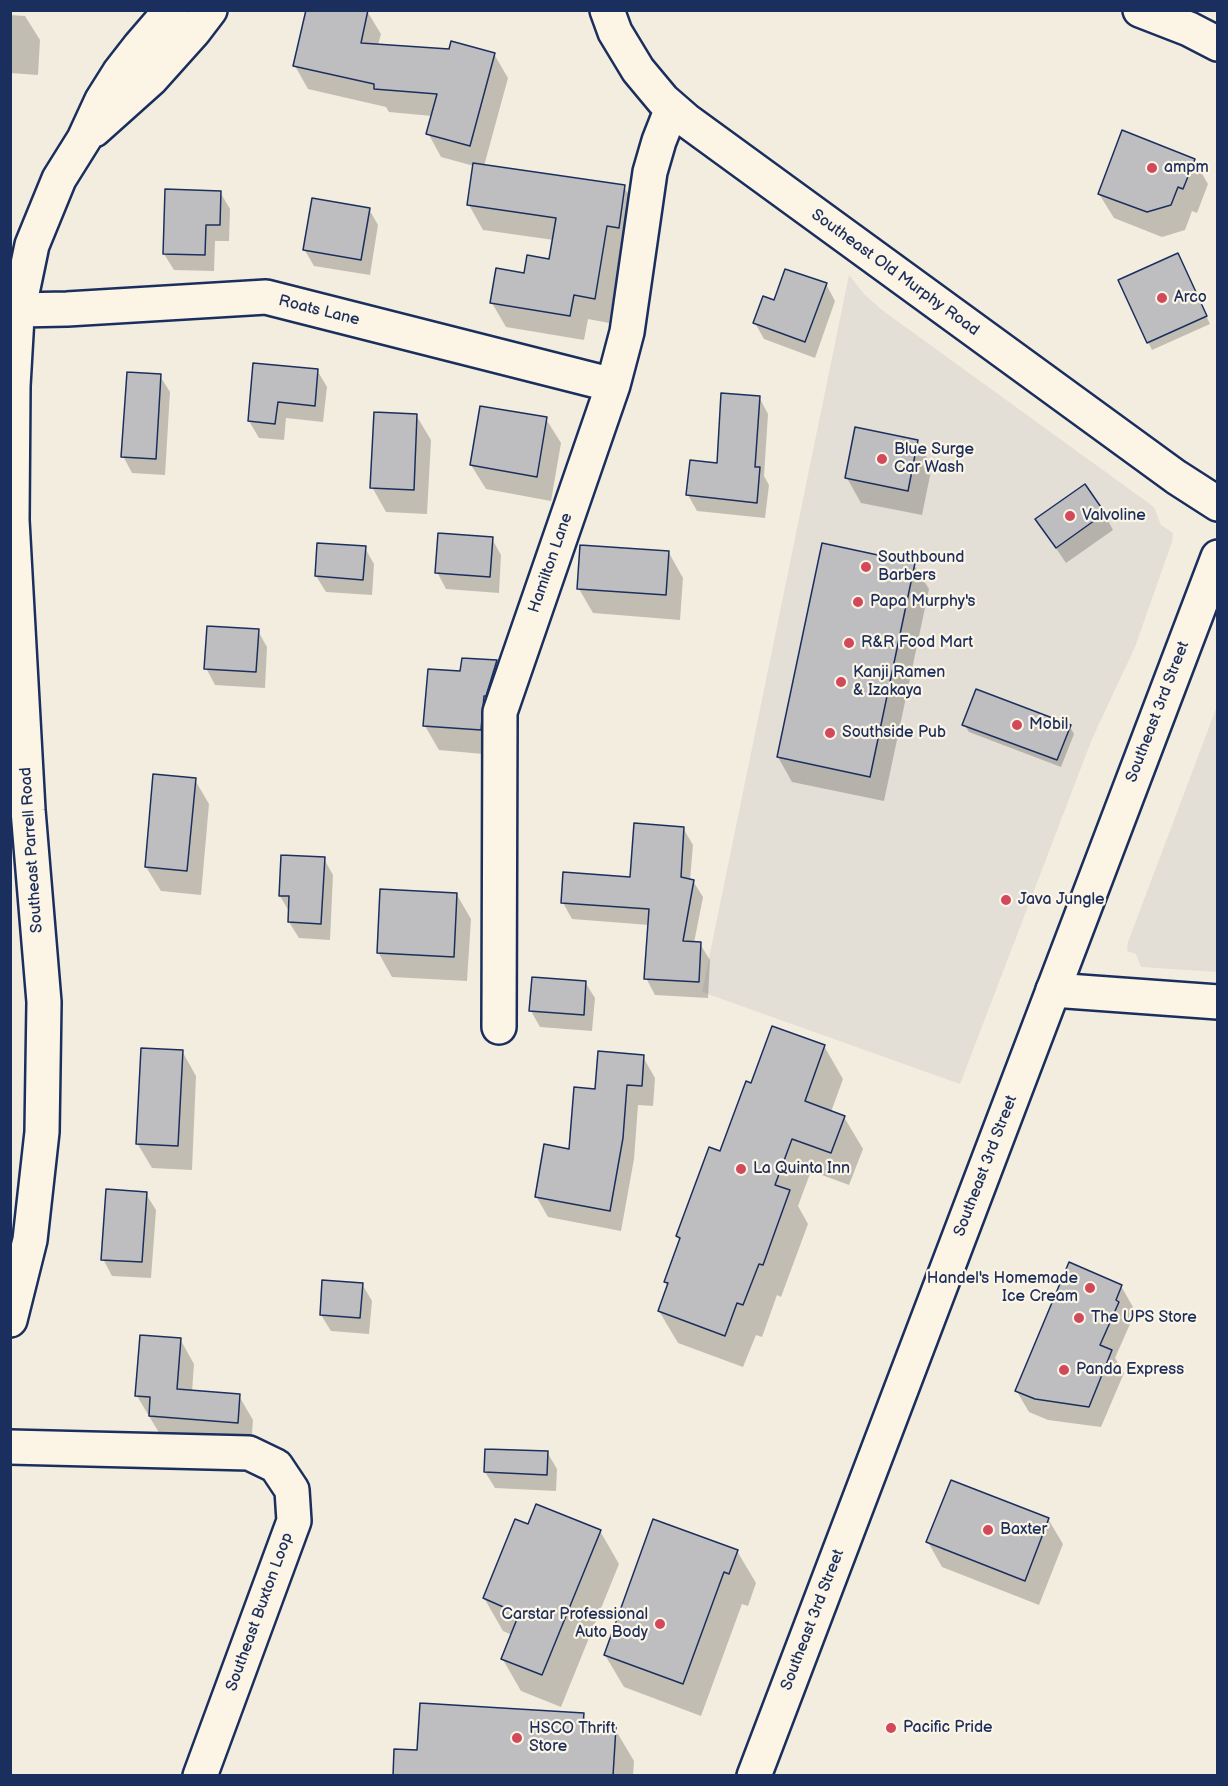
<!DOCTYPE html>
<html>
<head>
<meta charset="utf-8">
<style>
  body { margin:0 }
  #map { position:relative; width:1228px; height:1786px; overflow:hidden; background:#f3ede0; font-family:"Balsamiq Sans",sans-serif }
  canvas { display:block }
  .frame { position:absolute; inset:0; border:12px solid #1b2f5e; pointer-events:none }
</style>
</head>
<body>
<div id="map">
<canvas width="1228" height="1786"></canvas>
<div class="frame"></div>
</div>
<script>
const c = document.querySelector('canvas').getContext('2d');
c.lineJoin = 'round';
function paint(path, color) { c.fillStyle = color; c.fill(path, 'evenodd'); }
const shape = rows => new Path2D(rows.map(r => 'M' + r).join(''));
function stroke(path, color, width, dash) { c.strokeStyle = color; c.lineWidth = width; c.lineCap = dash ? 'butt' : 'round'; c.setLineDash(dash || []); c.stroke(path); }
function drawText(font, color, halo, rows, align = 'center') {
  c.font = font + ' "Balsamiq Sans",sans-serif'; c.lineWidth = 4.5; c.setLineDash([]); c.textBaseline = 'middle'; c.strokeStyle = halo; c.fillStyle = color; for (const [text, x, y, turn = 0] of rows) {
    c.save(); c.translate(x, y); c.rotate((+turn || 0) * Math.PI / 180); c.textAlign = isNaN(turn) ? turn : align; if (halo) c.strokeText(text, 0, 0); c.fillText(text, 0, 0); c.restore();
  }
}
const built = shape([
  [849,275,865,295,882,310,1154,507,1161,525,1173,533,1172,542,1135,647,1092,739,960,1084,702,992],
  [1217,706,1217,972,1141,967,1136,954,1127,951,1128,942]
]);
const shadow = shape([
  [367,11,381,34,378,45,494,54,508,78,484,166,624,187,639,211,633,252,621,250,609,323,588,319,584,340,506,327,492,303,525,275,550,261,554,240,483,230,469,205,474,166,441,157,428,133,432,116,389,112,386,107,308,89,295,66],
  [10,15,25,16,40,40,38,75,10,73],
  [1194,160,1208,184,1197,213,1192,211,1185,230,1162,237,1114,218,1099,194],
  [220,192,230,209,229,241,215,241,214,271,174,270,164,254],
  [369,209,378,225,370,275,314,266,304,249],
  [1182,263,1210,324,1152,350,1148,342],
  [826,284,835,301,815,358,764,339,755,323,775,302],
  [254,365,317,370,327,387,323,422,286,418,284,440,259,438,249,421],
  [160,376,170,392,165,475,132,473,123,456],
  [759,397,768,414,764,476,769,485,765,518,697,511,688,495,718,464],
  [416,415,431,440,427,514,386,512,372,487],
  [546,419,561,443,551,501,486,489,471,465],
  [917,441,932,466,922,515,861,503,847,478],
  [1104,513,1113,530,1066,563,1037,520],
  [492,539,501,555,499,593,446,589,437,572],
  [365,548,374,564,372,595,326,592,316,576],
  [669,553,683,578,680,620,593,613,579,589],
  [914,565,929,589,884,801,792,782,778,757],
  [258,631,267,647,265,688,215,685,206,668],
  [496,662,510,686,494,755,439,750,425,726,462,673],
  [964,724,1070,727,1074,734,1061,767,969,732],
  [195,780,209,804,201,895,161,891,146,867],
  [683,828,693,845,690,880,693,881,703,897,694,943,700,944,710,960,708,998,655,995,646,978,649,925,572,919,563,903,632,879],
  [324,859,333,875,330,940,299,938,289,922,290,913,280,896],
  [457,895,471,919,467,981,392,977,378,952],
  [585,982,595,998,592,1031,540,1027,531,1011],
  [824,1046,843,1079,831,1112,844,1117,863,1149,849,1185,811,1171,798,1206,808,1224,781,1297,777,1295,762,1337,756,1335,743,1367,678,1343,659,1311,668,1287,665,1282,680,1241,678,1236,721,1153,752,1085],
  [182,1051,196,1076,192,1170,152,1168,137,1143],
  [643,1057,655,1078,653,1106,638,1105,634,1159,621,1231,548,1217,536,1196,571,1151,596,1090],
  [146,1194,156,1210,151,1278,112,1276,103,1259],
  [362,1284,372,1301,369,1334,331,1331,321,1315],
  [1121,1286,1133,1307,1128,1320,1130,1324,1115,1358,1124,1373,1101,1427,1048,1420,1029,1412,1016,1390],
  [180,1339,194,1364,192,1392,239,1396,253,1420,251,1447,164,1441,137,1396],
  [547,1452,557,1469,556,1491,495,1488,485,1472],
  [1048,1519,1063,1544,1039,1605,942,1567,928,1542],
  [529,1526,600,1531,619,1564,561,1707,521,1691,502,1658,512,1635,503,1631,484,1598],
  [737,1551,756,1583,748,1606,742,1604,701,1716,624,1687,605,1655],
  [583,1715,590,1727,615,1729,634,1761,633,1776,394,1776,418,1752]
]);
const building = shape([
  [306,10,368,10,361,43,449,49,451,41,495,53,470,146,426,134,437,94,374,89,374,84,293,66,306,10],
  [1122,130,1195,159,1183,189,1178,187,1171,205,1147,212,1098,194,1122,130],
  [473,163,625,185,619,228,607,226,595,299,574,295,570,316,490,303,496,268,524,273,527,255,549,259,556,218,467,205,473,163],
  [165,189,221,191,220,225,206,225,205,255,163,254,165,189],
  [312,198,370,208,361,260,303,250,312,198],
  [1178,253,1207,316,1147,343,1118,280,1178,253],
  [785,269,827,283,805,342,753,323,763,296,774,300,785,269],
  [253,363,318,369,315,406,278,402,275,424,248,421,253,363],
  [127,372,161,374,156,459,121,457,127,372],
  [721,393,760,396,755,467,760,467,757,503,686,495,690,460,717,463,721,393],
  [480,406,547,417,537,477,470,465,480,406],
  [374,412,417,414,414,490,370,488,374,412],
  [855,427,918,440,908,491,845,478,855,427],
  [1085,484,1105,513,1056,548,1035,519,1085,484],
  [438,533,493,537,490,577,435,573,438,533],
  [317,543,366,546,363,580,315,576,317,543],
  [822,543,915,563,870,777,777,757,822,543],
  [580,545,669,551,666,595,577,589,580,545],
  [207,626,259,629,256,672,204,669,207,626],
  [462,658,497,660,486,696,484,696,481,730,423,726,428,669,460,671,462,658],
  [976,689,1071,725,1057,760,962,725,976,689],
  [153,774,196,778,187,871,145,867,153,774],
  [634,823,684,827,681,877,694,880,683,941,701,942,699,982,644,979,649,909,561,903,563,872,630,877,634,823],
  [281,855,325,857,321,924,288,922,289,896,279,896,281,855],
  [380,889,457,893,454,957,377,953,380,889],
  [532,977,586,981,584,1015,529,1011,532,977],
  [772,1026,825,1045,805,1101,845,1116,831,1153,792,1139,775,1185,790,1190,763,1265,759,1264,743,1305,737,1303,725,1336,658,1311,668,1283,664,1282,680,1238,676,1236,709,1147,720,1151,746,1081,751,1083,772,1026],
  [141,1048,183,1050,178,1146,136,1144,141,1048],
  [598,1051,644,1055,642,1086,627,1085,623,1138,610,1211,535,1197,544,1144,569,1149,574,1087,595,1089,598,1051],
  [106,1189,147,1192,142,1262,101,1260,106,1189],
  [1069,1262,1122,1285,1116,1300,1119,1302,1100,1345,1112,1350,1089,1407,1035,1399,1015,1391,1069,1262],
  [322,1280,363,1283,360,1318,320,1315,322,1280],
  [140,1335,181,1338,177,1389,240,1394,238,1423,149,1416,150,1397,135,1396,140,1335],
  [485,1449,548,1451,547,1475,484,1472,485,1449],
  [951,1480,1049,1518,1025,1581,926,1542,951,1480],
  [536,1504,601,1530,542,1675,501,1659,519,1614,483,1598,515,1519,528,1524,536,1504],
  [653,1519,738,1550,729,1574,724,1572,683,1684,604,1655,653,1519],
  [420,1703,584,1713,583,1725,616,1727,613,1776,393,1776,394,1749,417,1750,420,1703]
]);
const minor = shape([
  [607,10,615,32,638,70,663,100,686,120,1176,477,1218,504],
  [94,130,151,79,194,31,210,10],
  [18,310,67,309,266,297,613,385],
  [1053,990,1218,1002],
  [499,1027,500,712,613,385,627,332,650,172,659,141,672,108],
  [10,1320,30,1240,42,1132,44,1002,28,810,12,520,13,386,17,317,32,245,59,179,84,139,102,100,119,73,140,46,171,10],
  [10,1447,249,1453,276,1466,292,1490,294,1521,200,1776]
]);
const major = shape([
  [1140,10,1189,29,1218,44],
  [754,1776,1218,557]
]);
const markers = [
  [1152,168,6,"#d1495b"],
  [1162,298,6,"#d1495b"],
  [882,459,6,"#d1495b"],
  [1070,516,6,"#d1495b"],
  [866,567,6,"#d1495b"],
  [858,602,6,"#d1495b"],
  [849,643,6,"#d1495b"],
  [841,682,6,"#d1495b"],
  [1017,725,6,"#d1495b"],
  [830,733,6,"#d1495b"],
  [1006,900,6,"#d1495b"],
  [741,1169,6,"#d1495b"],
  [1090,1288,6,"#d1495b"],
  [1079,1318,6,"#d1495b"],
  [1064,1370,6,"#d1495b"],
  [988,1530,6,"#d1495b"],
  [660,1624,6,"#d1495b"],
  [891,1728,6,"#d1495b"],
  [517,1738,6,"#d1495b"]
];
const poiNames = [
  ["ampm",1164,168],
  ["Arco",1174,298],
  ["Blue Surge",894,450],
  ["Car Wash",894,468],
  ["Valvoline",1082,516],
  ["Southbound",878,558],
  ["Barbers",878,576],
  ["Papa Murphy's",870,602],
  ["R&R Food Mart",861,643],
  ["Kanji Ramen",853,673],
  ["& Izakaya",853,691],
  ["Mobil",1029,725],
  ["Southside Pub",842,733],
  ["Java Jungle",1018,900],
  ["La Quinta Inn",753,1169],
  ["Handel's Homemade",1078,1279,"right"],
  ["Ice Cream",1078,1297,"right"],
  ["The UPS Store",1091,1318],
  ["Panda Express",1076,1370],
  ["Baxter",1000,1530],
  ["Carstar Professional",648,1615,"right"],
  ["Auto Body",648,1633,"right"],
  ["Pacific Pride",903,1728],
  ["HSCO Thrift",529,1729],
  ["Store",529,1747]
];
const streetNames = [
  ["Southeast Old Murphy Road",895,273,36],
  ["Roats Lane",319,311,14],
  ["Hamilton Lane",551,563,-71],
  ["Southeast 3rd Street",1158,712,-69],
  ["Southeast Parrell Road",32,850,-94],
  ["Southeast 3rd Street",986,1166,-69],
  ["Southeast Buxton Loop",260,1612,-70],
  ["Southeast 3rd Street",813,1620,-69]
];
paint(built, '#e3dfd6');
paint(shadow, '#0003');
paint(building, '#bebec0');
stroke(building, '#1b2f5e', 1.5);
stroke(minor, '#1b2f5e', 38);
stroke(major, '#1b2f5e', 38);
stroke(minor, '#fcf5e5', 33);
stroke(major, '#fcf5e5', 33);
for (const [x, y, r, color] of markers) { const dot = new Path2D(); dot.arc(x, y, r, 0, 2 * Math.PI); c.fillStyle = color; c.fill(dot); stroke(dot, '#fcf5e5', 2); }
drawText('16px', '#1b2f5e', '#fcf5e5', poiNames, 'left');
drawText('16px', '#1b2f5e', '#fcf5e5', streetNames);
</script>
</body>
</html>
